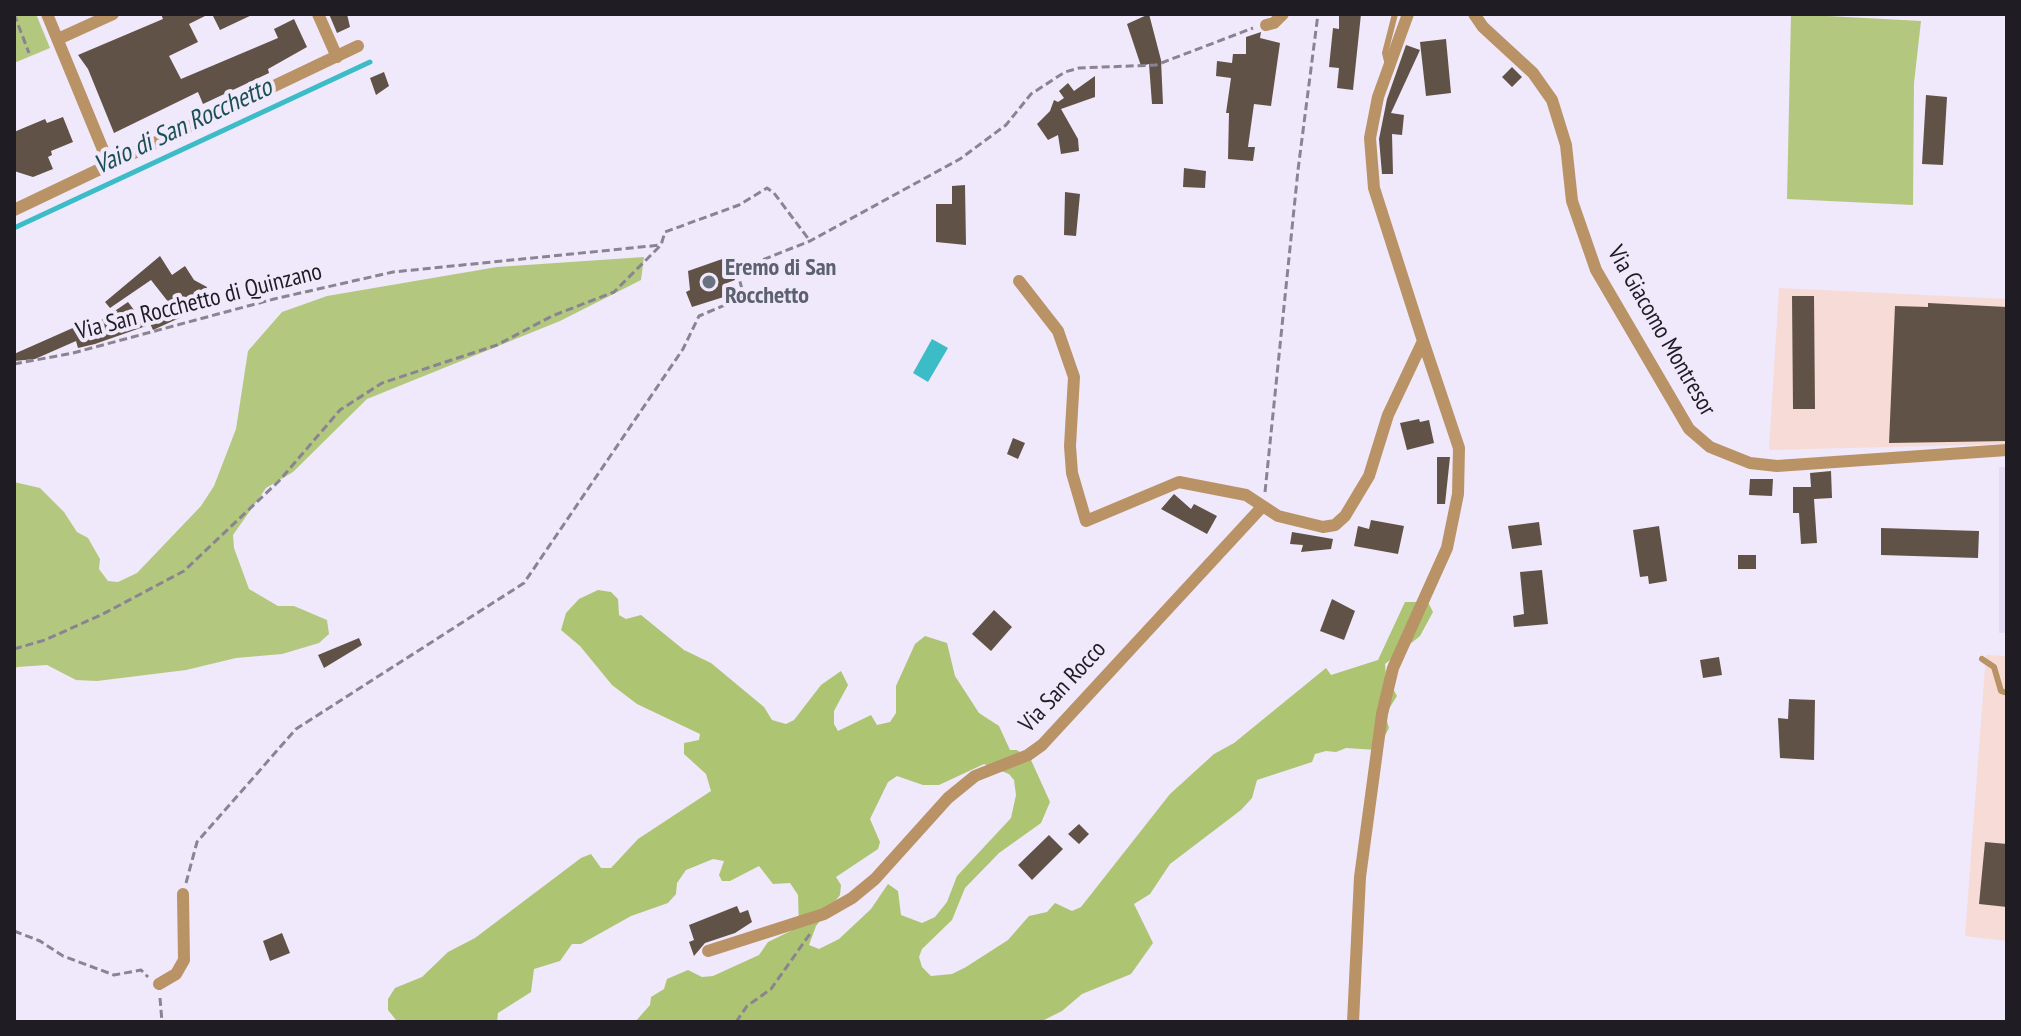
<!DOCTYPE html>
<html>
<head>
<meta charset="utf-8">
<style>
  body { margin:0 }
  #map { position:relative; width:2021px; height:1036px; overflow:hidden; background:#f0e8fb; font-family:"PT Sans Narrow",sans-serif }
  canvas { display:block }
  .frame { position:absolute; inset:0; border:16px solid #1f1c23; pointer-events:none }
</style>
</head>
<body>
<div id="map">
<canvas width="2021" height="1036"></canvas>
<div class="frame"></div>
</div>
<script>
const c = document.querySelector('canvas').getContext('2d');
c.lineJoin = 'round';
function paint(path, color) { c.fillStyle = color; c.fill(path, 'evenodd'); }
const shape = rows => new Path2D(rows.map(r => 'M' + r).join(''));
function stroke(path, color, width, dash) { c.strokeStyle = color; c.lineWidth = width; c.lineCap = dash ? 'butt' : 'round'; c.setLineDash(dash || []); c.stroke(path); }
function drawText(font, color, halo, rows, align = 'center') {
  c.font = font + ' "PT Sans Narrow",sans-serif'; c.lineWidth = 8; c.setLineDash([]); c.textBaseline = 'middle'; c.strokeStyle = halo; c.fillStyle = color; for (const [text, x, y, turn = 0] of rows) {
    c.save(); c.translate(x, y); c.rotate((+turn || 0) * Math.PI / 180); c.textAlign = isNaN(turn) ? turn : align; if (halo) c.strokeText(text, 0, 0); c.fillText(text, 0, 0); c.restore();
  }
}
const built = shape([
  [1999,467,2007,467,2007,633,1999,633]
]);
const industrial = shape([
  [1779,288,2007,299,2007,444,1769,450],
  [1986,655,2007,656,2007,941,1965,936]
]);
const green = shape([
  [14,14,36,14,50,48,14,63],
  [1791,14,1921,21,1914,83,1913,205,1787,199],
  [644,257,641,280,560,321,367,399,293,472,266,488,233,535,234,548,249,589,278,606,294,606,327,620,329,634,319,643,282,654,236,658,186,670,97,681,76,680,47,665,17,667,14,671,14,482,40,488,64,512,77,532,88,538,100,559,99,569,108,581,118,582,137,573,201,506,214,486,236,429,248,351,282,312,327,296,497,267]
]);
const forest = shape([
  [598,590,611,592,618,599,619,615,626,619,641,615,684,650,711,663,764,707,772,720,786,724,794,720,821,685,841,671,848,685,834,711,834,724,838,731,871,715,877,725,890,722,896,713,896,686,915,644,925,636,947,643,955,676,979,713,999,726,1010,750,1017,750,1031,760,1050,802,1041,823,999,853,965,888,952,920,922,949,919,957,922,967,931,976,952,974,966,967,1008,940,1029,916,1047,912,1055,903,1072,911,1081,907,1170,794,1214,754,1234,743,1326,668,1331,675,1378,660,1405,602,1428,602,1433,612,1420,636,1385,664,1386,676,1397,696,1385,715,1389,728,1377,750,1346,748,1336,752,1326,751,1315,754,1312,762,1257,780,1252,798,1241,810,1170,864,1150,894,1134,904,1153,943,1131,974,1082,994,1062,1011,1040,1022,635,1022,650,1005,651,997,664,989,667,979,688,970,702,977,713,976,759,955,768,942,799,927,798,895,790,883,773,884,759,866,730,881,722,881,719,875,724,861,713,859,686,870,677,883,676,894,668,903,631,916,581,944,572,944,560,961,534,969,531,992,498,1013,497,1022,396,1020,388,1010,388,999,395,988,422,977,448,952,475,938,581,858,591,854,601,868,611,868,638,839,711,791,706,774,684,754,684,743,699,740,700,734,637,704,612,685,580,646,561,630,566,613,579,599],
  [984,764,1009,774,1014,780,1016,795,1011,818,957,876,947,902,935,917,922,923,901,915,898,891,888,884,871,909,839,939,819,949,809,945,816,926,840,895,841,885,836,877,878,849,880,842,870,819,888,782,897,776,923,785,939,785]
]);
const water = shape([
  [932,339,948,348,928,382,913,373]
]);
const stream = shape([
  [14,228,370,62]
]);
const building = shape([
  [161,14,209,14,189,24,198,42,169,56,181,79,278,38,274,29,294,19,307,47,268,69,269,73,203,104,198,92,114,133,88,69,78,55,163,19],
  [212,14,254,14,220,30],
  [329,14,347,14,350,27,337,33],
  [1149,14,1161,60,1163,104,1152,104,1149,64,1141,66,1127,24],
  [1339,14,1361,14,1353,90,1337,88,1339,68,1329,67,1333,28,1339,29],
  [1261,32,1260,38,1280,43,1271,106,1254,104,1248,147,1255,147,1253,161,1228,159,1229,113,1226,113,1231,78,1216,76,1217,61,1232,63,1233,54,1246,54,1246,37],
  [1446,39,1451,93,1426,96,1420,42],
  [1406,45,1420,50,1391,113,1404,115,1402,135,1392,134,1393,174,1382,174,1379,139,1387,99],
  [1512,67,1522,77,1512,87,1502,77],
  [384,72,389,86,376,95,370,78],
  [1095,76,1095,97,1061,109,1078,139,1079,151,1061,154,1058,135,1048,140,1037,124,1050,111,1054,100,1058,102,1064,98,1059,91,1068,83,1074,91],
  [1926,95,1947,97,1943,165,1922,164],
  [63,117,73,142,51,151,52,155,48,157,53,169,33,177,14,171,14,132,45,119,47,123],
  [1184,168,1206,171,1205,188,1183,187],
  [965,185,966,245,936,242,936,204,952,204,952,186],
  [1065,192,1080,194,1076,236,1064,235],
  [160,256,172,275,185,266,194,280,207,287,201,303,186,315,153,330,148,319,173,308,151,280,110,308,105,302],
  [728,257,735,280,727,283,730,295,692,307,686,292,690,290,688,271],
  [1792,296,1814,296,1815,409,1793,409],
  [128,302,146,326,95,344,78,348,76,341,35,359,14,361,14,354,84,323,88,329],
  [1928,303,2007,307,2007,441,1889,443,1895,306,1928,307],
  [1419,419,1420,422,1429,420,1434,443,1407,450,1400,423],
  [1013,438,1025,443,1018,459,1007,454],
  [1437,457,1450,457,1445,504,1437,504],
  [1831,471,1832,498,1814,499,1817,543,1801,544,1799,513,1793,513,1793,487,1811,487,1810,473],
  [1750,479,1773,479,1772,496,1749,495],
  [1174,494,1191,509,1194,504,1217,516,1207,534,1161,509],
  [1371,520,1404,526,1398,554,1354,546,1358,526,1369,529],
  [1539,522,1542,545,1512,549,1508,526],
  [1659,526,1667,581,1649,584,1648,576,1640,577,1633,530],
  [1881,528,1979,531,1978,558,1881,555],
  [1292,532,1333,539,1331,549,1301,552,1303,545,1290,544],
  [1738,555,1756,555,1756,569,1738,569],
  [1542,570,1548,624,1514,627,1513,616,1524,614,1520,572],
  [1332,599,1355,611,1344,640,1320,631],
  [994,610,1012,627,991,651,972,634],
  [359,638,362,645,324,668,318,655],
  [1719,657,1722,675,1703,678,1700,660],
  [1789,699,1815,700,1814,760,1780,758,1778,718,1788,719],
  [1079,824,1089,834,1079,844,1068,834],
  [1049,835,1063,849,1032,880,1018,865],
  [1985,842,2007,844,2007,907,1979,904],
  [737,906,740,913,748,910,752,922,735,933,705,943,694,956,689,942,694,940,689,925],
  [282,933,290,953,270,961,263,941]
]);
const path = shape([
  [14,14,29,53],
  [14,364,73,353,274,299,393,272,661,245],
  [1265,492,1298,170,1318,14],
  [14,649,45,640,103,614,184,571,279,481,340,410,382,383,497,345,552,316,614,292,661,245,665,232,739,205,767,188,774,193,810,241],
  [186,883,197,842,296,729,524,583,683,349,699,316,744,297,737,270,810,241,960,159,1006,125,1031,94,1065,72,1079,68,1156,65,1253,28],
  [14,931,40,941,63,956,114,975,141,970,148,977],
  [160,998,162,1022],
  [736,1022,747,1006,771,989,812,931]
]);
const lane = shape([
  [1388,65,1385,53,1395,14],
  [1982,659,1994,667,2001,691,2007,693]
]);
const street = shape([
  [47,14,108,162],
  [318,14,337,57],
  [1474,14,1483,27,1533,73,1552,100,1566,145,1572,201,1596,270,1689,429,1710,447,1750,463,1777,466,2007,450],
  [1266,25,1274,23,1283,14],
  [58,39,113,14],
  [14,210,358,46],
  [1019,281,1058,331,1074,377,1070,446,1072,473,1086,521,1179,482,1246,495,1278,516,1323,527,1335,525,1345,516,1369,476,1388,415,1423,341,1374,188,1370,138,1378,97,1408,14],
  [708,951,824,914,852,898,875,879,948,798,975,776,1028,755,1042,745,1261,508],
  [159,984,176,974,184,960,183,894],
  [1353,1022,1360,877,1382,714,1393,668,1447,548,1458,494,1459,448,1423,341]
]);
const markers = [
  [709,282,8,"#6b7280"]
];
const worshipNames = [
  ["Eremo di San",725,268],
  ["Rocchetto",725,296]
];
const streetNames = [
  ["Via San Rocchetto di Quinzano",199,302,-14],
  ["Via Giacomo Montresor",1661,331,60],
  ["Via San Rocco",1063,687,-47]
];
const waterNames = [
  ["Vaio di San Rocchetto",183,127,-25]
];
paint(built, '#e6dbf5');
paint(industrial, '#f6dbd7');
paint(green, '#b3c87e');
paint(forest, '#adc473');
paint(water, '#3cbcc7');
stroke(stream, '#3cbcc7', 5);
paint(building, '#615247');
stroke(path, '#8a8492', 3, [8, 4]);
stroke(lane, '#b99366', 6);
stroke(street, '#b99366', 12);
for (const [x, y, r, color] of markers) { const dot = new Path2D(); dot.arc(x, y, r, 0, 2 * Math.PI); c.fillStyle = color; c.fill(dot); stroke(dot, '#f0e8fb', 3); }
drawText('bold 24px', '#5b616d', '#f0e8fb', worshipNames, 'left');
drawText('24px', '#1f1c23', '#f0e8fb', streetNames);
drawText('italic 26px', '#1a4f54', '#f0e8fb', waterNames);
</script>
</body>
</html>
